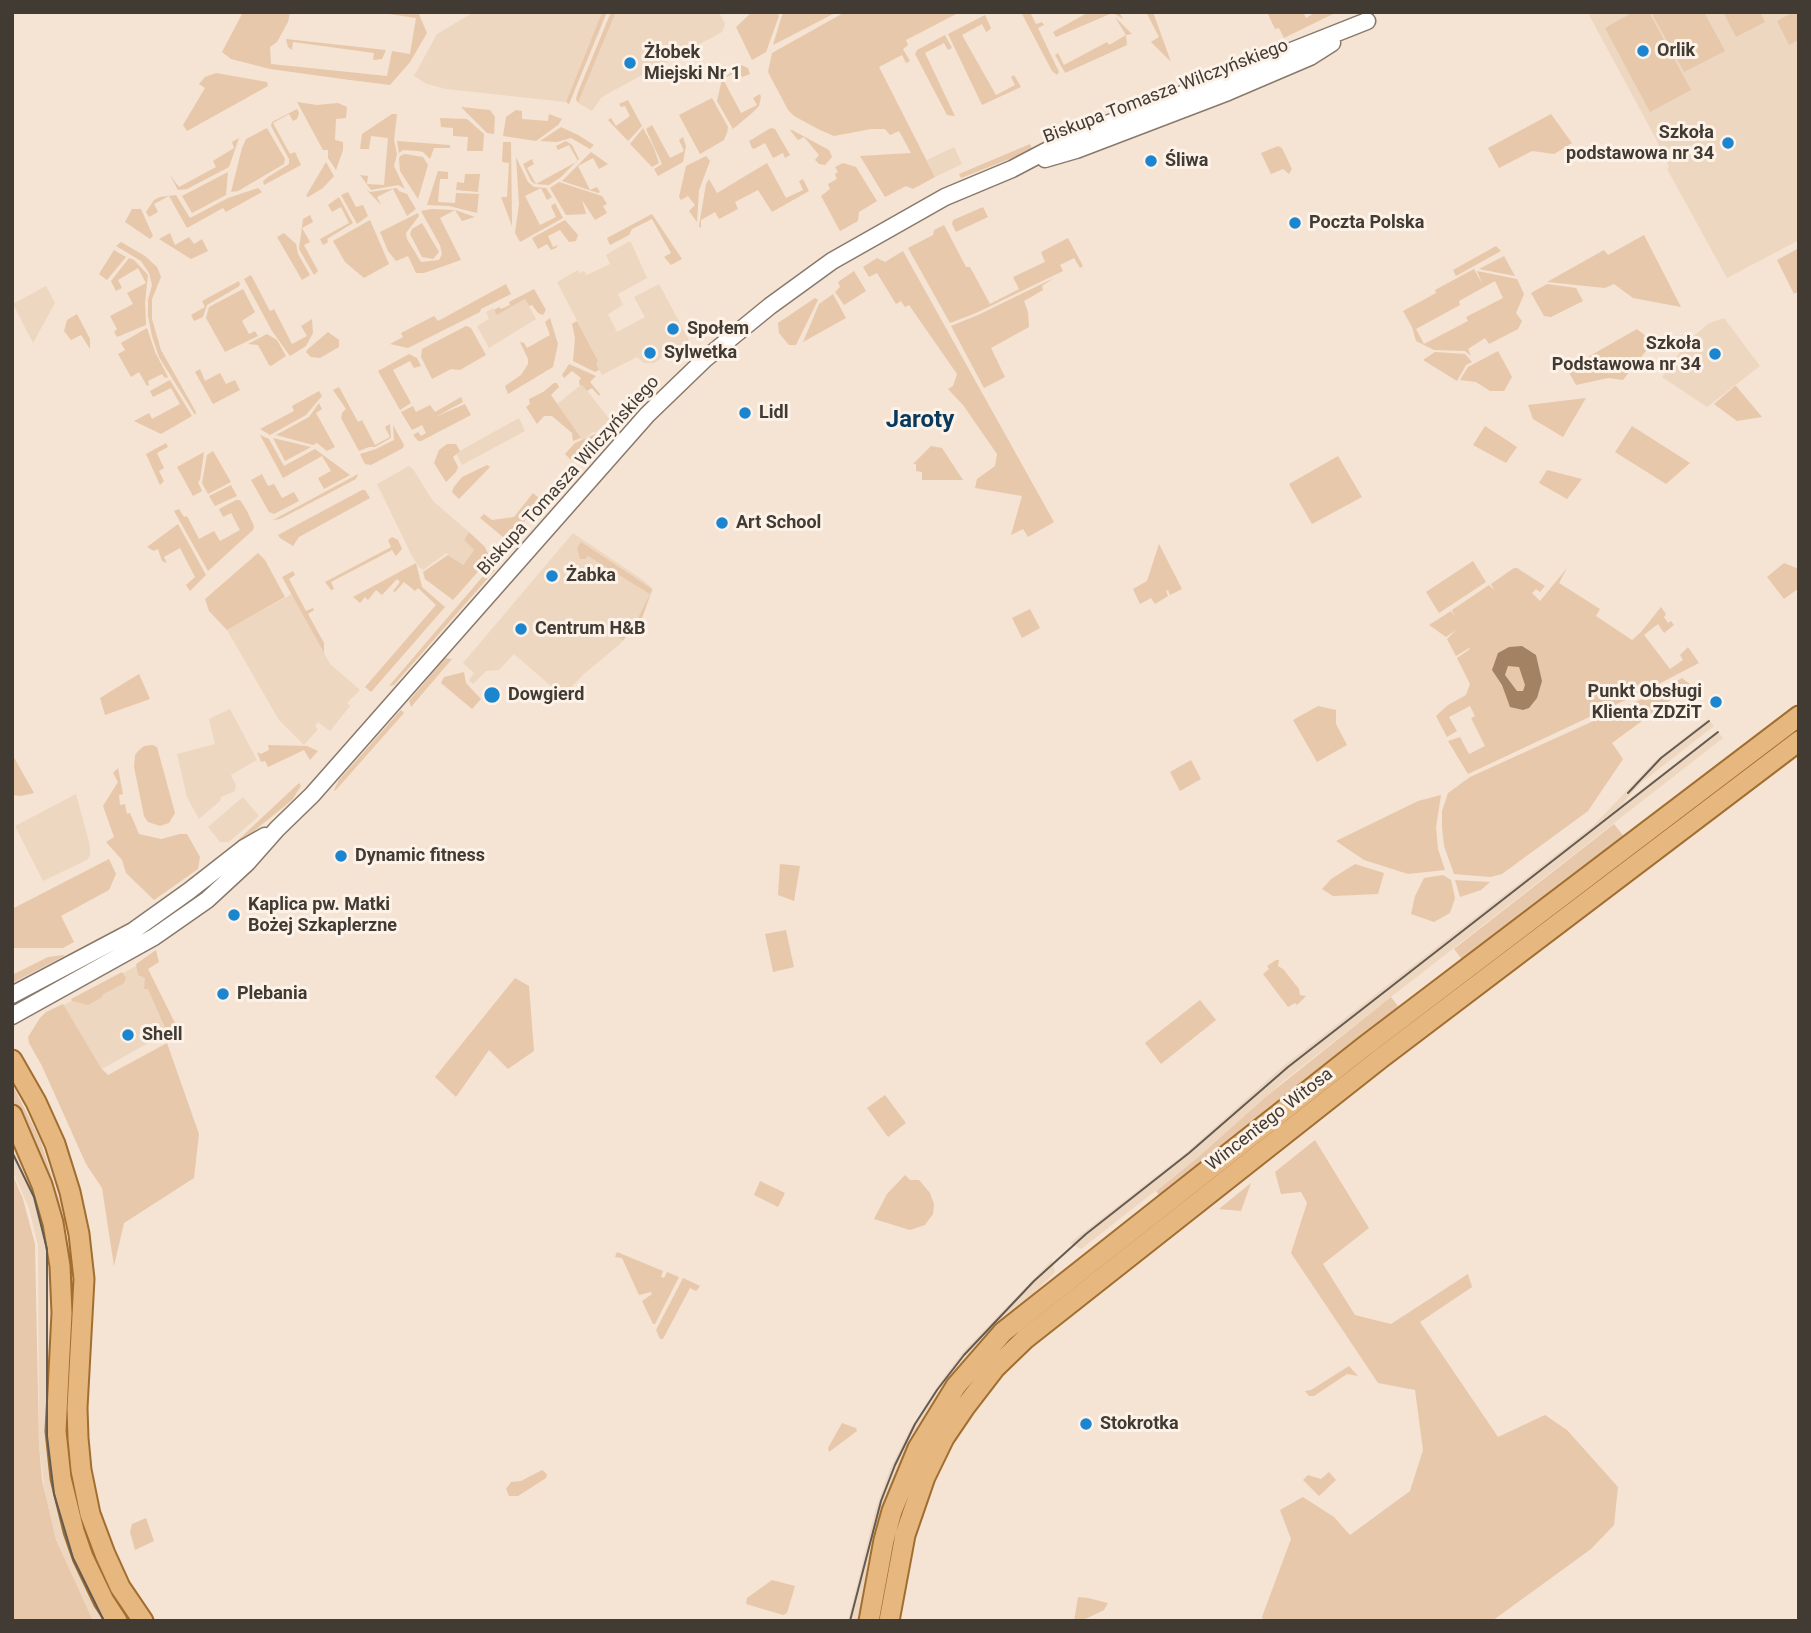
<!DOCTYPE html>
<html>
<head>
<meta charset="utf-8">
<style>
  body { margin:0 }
  #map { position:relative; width:1811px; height:1633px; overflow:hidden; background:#f5e3d3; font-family:Roboto,sans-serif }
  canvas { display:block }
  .frame { position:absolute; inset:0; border:14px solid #413b34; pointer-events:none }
</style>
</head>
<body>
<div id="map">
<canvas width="1811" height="1633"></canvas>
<div class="frame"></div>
</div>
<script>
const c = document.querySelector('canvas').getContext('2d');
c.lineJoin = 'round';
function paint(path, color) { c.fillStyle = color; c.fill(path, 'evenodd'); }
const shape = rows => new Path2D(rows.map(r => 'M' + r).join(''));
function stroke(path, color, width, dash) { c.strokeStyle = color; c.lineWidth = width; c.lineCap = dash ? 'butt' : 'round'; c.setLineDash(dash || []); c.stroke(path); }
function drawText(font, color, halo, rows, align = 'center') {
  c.font = font + ' Roboto,sans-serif'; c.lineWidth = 6; c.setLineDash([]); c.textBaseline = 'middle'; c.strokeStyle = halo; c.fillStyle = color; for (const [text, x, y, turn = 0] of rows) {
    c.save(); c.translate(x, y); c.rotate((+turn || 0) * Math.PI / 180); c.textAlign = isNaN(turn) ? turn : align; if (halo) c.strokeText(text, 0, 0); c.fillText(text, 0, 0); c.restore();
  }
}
const built = shape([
  [474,12,602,12,566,102,446,89,427,84,414,76,437,34],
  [616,12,719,12,725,24,722,32,607,94,601,98,592,111,578,103],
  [1594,12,1799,12,1799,240,1727,278,1667,169,1669,167,1656,139,1589,15],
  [954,147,962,164,935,177,927,160],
  [628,242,631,242,647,278,618,294,623,305,608,314,617,332,645,317,634,297,659,284,689,340,654,363,644,363,637,357,602,375,595,363,598,361,557,282,578,270,579,273,584,271,587,275,610,264,606,255],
  [46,286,55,303,33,343,13,304],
  [525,299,536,319,489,348,477,326,489,319,486,312,493,308,497,315],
  [1724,318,1760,366,1707,407,1662,377,1688,341,1708,324],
  [582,384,610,420,595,433,593,432,582,440,557,404],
  [519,418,525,431,462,465,456,453],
  [409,466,413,469,433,501,469,532,465,541,474,550,462,566,446,553,423,570,419,567,412,556,377,484],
  [573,533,643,580,653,589,641,621,620,644,584,674,567,692,559,693,514,654,499,670,486,671,473,684,469,680,474,673,463,663],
  [292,594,330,664,360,690,347,703,350,706,330,731,318,722,315,726,318,729,304,745,279,720,227,630],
  [230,709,257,760,231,775,236,785,235,791,221,797,220,801,199,819,187,797,177,754,215,744,209,719],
  [1708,719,1714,726,1641,783,1621,805,1717,731,1723,738,1286,1079,1196,1159,1103,1232,1081,1249,1070,1243,1187,1152,1281,1068,1594,825,1656,760],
  [76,794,90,846,90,855,87,860,43,881,15,826],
  [243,797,259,816,229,842,220,842,208,827],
  [140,964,173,1029,100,1070,62,1006],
  [12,1146,29,1176,40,1205,50,1252,49,1412,107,1621,93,1621,66,1565,56,1540,45,1493,39,1445,38,1246,29,1208,12,1170],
  [1052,1260,1055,1272,983,1344,861,1621,848,1621,876,1508,890,1469,909,1431,936,1388,962,1353]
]);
const green = shape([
  [243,12,290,12,288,22,277,42,270,47,271,64,387,76,392,51,410,54,416,18,376,12,418,12,427,33,410,62,390,85,350,80,270,69,231,59,222,52],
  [602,12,607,12,569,104,566,102],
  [611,12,616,12,578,103,576,99,578,92],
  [752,12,777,12,779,16,766,52,752,60,736,27],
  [783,12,837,12,773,45],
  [845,12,960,12,906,40,908,45,903,49,910,61,906,63,902,55,879,67,935,177,913,189,906,186,885,197,860,156,911,153,899,131,890,135,885,129,871,129,834,136,820,130,794,116,788,110,768,72,772,53],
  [1021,12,1030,12,1036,24,1042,22,1044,25,1038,28,1059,72,1057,75,1052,71],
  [1089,12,1119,12,1123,19,1115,14,1110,14,1056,37,1053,32],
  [1146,12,1153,12,1171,62,1151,42,1159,37],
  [1267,12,1303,12,1306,18,1316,12,1337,12,1284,38,1279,28,1275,29],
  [1633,12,1649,12,1691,90,1650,112,1605,28],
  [1651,12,1704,12,1725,51,1684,72],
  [1723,12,1760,12,1765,22,1736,37],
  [1793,12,1799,12,1799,40,1789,45,1777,21],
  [985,15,991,28,988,31,986,32,982,24,962,35,996,95,1015,85,1011,77,1014,75,1021,87,982,105,948,34],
  [1115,17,1132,34,1126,35,1127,45,1065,73,1055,55,1058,53,1064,65,1107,42,1109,45,1126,35],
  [945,35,952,48,948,50,944,43,925,53,955,116,947,115,915,54,917,50],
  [286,39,386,50,382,59,373,60,374,53,293,42,292,50,288,47],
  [741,65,748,68,750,74,742,77,738,71,723,79,741,113,757,105,753,98,760,94,761,97,759,106,752,113,733,129,717,101,722,79],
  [216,73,267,82,268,86,187,131,183,125,205,88,199,84,205,77],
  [712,98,728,127,727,133,724,140,700,154,679,115],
  [628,100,642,126,628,141,608,120,611,118,616,126,630,116,625,106,621,107,619,104],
  [297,102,317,105,338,103,347,107,346,118,336,119,335,140,343,142,343,150,336,170,328,158,328,150,323,150],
  [461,107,490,110,495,117,494,134,487,133],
  [297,109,299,113,297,119,293,121,289,114,273,123,290,154,295,152,301,165,264,185,263,181,268,177,289,164,289,159,271,126,272,122],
  [516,110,522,111,522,119,548,121,549,114,562,119,558,125,536,141,503,136,506,117],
  [392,114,397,114,394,140,397,154,394,166,405,189,398,185,371,190,360,175,368,176,367,184,384,185,388,138,371,136,369,149,360,149,362,134],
  [1551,114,1572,143,1554,154,1532,151,1499,168,1488,148],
  [440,118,467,119,484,134,483,151,467,151,468,137,453,136,453,128,441,127],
  [652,125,670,158,684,151,679,140,683,137,686,146,683,162,658,176,654,169,662,164,646,129],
  [561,127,578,135,594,145,590,149,571,138,557,142,540,141],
  [267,128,285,159,284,164,238,191,231,192,242,148,246,139],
  [643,128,654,148,659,163,652,167,630,144],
  [771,128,775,129,790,155,785,158,783,153,773,158,765,143,754,149,752,148,749,141],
  [790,130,792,130,829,150,832,157,825,165,819,164,815,160,819,155,804,137,798,140],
  [239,138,229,167,187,189,178,190,170,175,179,187,216,167,213,161,234,148,232,142],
  [397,141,450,145,450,148,434,148,430,159,423,152,418,151,403,150,399,153],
  [566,141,572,145,579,159,561,177,549,185,535,184,531,181,523,164,532,159,534,164,527,168,536,184,578,161,569,145,558,150,556,146],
  [503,142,511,142,512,226,501,197,507,197,509,163,502,162],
  [1030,144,1032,149,1017,156,961,178,959,174],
  [1278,146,1282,148,1292,169,1289,174,1283,169,1271,174,1261,153],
  [591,152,608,164,599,169,593,158,578,166,590,190,597,187,600,192,598,193,562,181],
  [405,154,423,157,428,165,418,199,400,171,399,159,400,156],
  [706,156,710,161,699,190,697,222,689,211,695,205,688,196,681,200,679,197,686,166],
  [516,157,528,182,534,187,546,188,552,197,547,200,541,188,525,196,540,225,556,217,551,206,555,203,563,218,520,242,515,233,519,204],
  [326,162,334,176,323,188,308,197,306,196],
  [767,163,786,198,803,190,799,181,803,179,809,191,772,212,758,190,735,202,738,209,719,219,715,212,701,220,701,228,699,226,706,184,709,179,717,193],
  [843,163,856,167,877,201,859,212,858,221,840,231,821,196,830,189,828,184,837,179,835,174,838,172,835,167],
  [438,171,448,172,448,179,440,179,438,202,455,203,456,193,479,194,477,213,449,206,427,205],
  [228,172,226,195,192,213,182,196],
  [465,174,480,174,478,192,456,190,457,182,464,183],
  [559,182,602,196,607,204,603,206,607,213,595,220,582,200,586,214,566,215,550,188],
  [258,188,262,192,226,212,223,208,187,228,169,196,154,204,158,212,149,217,146,212,154,200,160,197,176,195,190,218,228,198],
  [397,188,399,191,407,194,416,209,407,216,393,189,377,197,381,205,366,189,370,192],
  [348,192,356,207,363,205,368,216,357,224,341,195],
  [339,197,353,223,327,239,328,242,323,245,320,239,349,223,341,207,332,212,328,205],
  [983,207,988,217,956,232,952,224,953,220],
  [132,209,141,209,153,236,150,239,125,222],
  [432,209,455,210,475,217,462,221,455,210,440,218,461,260,424,273,416,273,408,256,396,261,388,251,380,232,418,213,419,216,406,233,407,239,421,262,439,260,442,254,440,245,421,211],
  [652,214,682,259,671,265,664,257,671,253,652,219,632,229,629,235,610,245,607,238],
  [310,215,313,222,302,228,310,242,304,245,318,271,314,275,299,249,303,219],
  [370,220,389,264,364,278,345,262,333,241],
  [565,220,578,235,576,241,569,242,560,230,548,236,553,247,558,245,556,248,551,250,547,244,538,249,532,238],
  [422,223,439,252,433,259,422,257,410,234,412,229],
  [944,225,966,267,970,267,990,304,1019,289,1013,277,1045,262,1041,252,1068,238,1083,266,1080,268,1074,258,1060,265,1063,271,976,313,950,323,908,248,933,235,934,230],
  [170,233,175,245,189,237,194,244,202,239,208,251,191,259,159,239],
  [284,233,296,244,298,254,310,275,302,280,277,237],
  [1644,235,1681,307,1633,298,1614,284,1605,288,1547,282,1604,250,1608,255],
  [121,242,145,256,157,267,161,277,152,299,152,319,161,350,196,412,195,415,159,357,152,336,148,316,148,300,152,285,149,273,141,261,116,246],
  [1496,246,1501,251,1456,276,1453,270],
  [1799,248,1799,291,1794,294,1777,260],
  [114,250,126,257,107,280,99,274],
  [903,251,1054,522,1028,537,1023,529,1011,535,1022,496,975,488,977,479,995,466,997,454,963,405,948,389,953,386,957,374,909,305,905,307,901,301,896,304,877,273,869,277,863,267,877,258,885,262],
  [1504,256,1515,276,1479,269],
  [129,258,134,260,148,275,145,302,146,325,117,337,114,332,117,329,110,316,133,304,127,293,146,283,138,268,118,280,122,288,116,291,111,281],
  [1474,269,1483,285,1477,271,1517,279,1524,294,1516,313,1522,321,1518,329,1489,344,1485,338,1468,349,1471,356,1465,351,1434,350,1416,341,1412,327,1403,311,1436,293,1435,290],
  [1495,281,1503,298,1466,317,1468,321,1424,344,1416,329,1460,305,1459,301],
  [854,271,866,291,844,305,835,292,840,287,838,282],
  [251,275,270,311,274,309,292,344,307,336,301,326,312,319,313,333,306,346,290,356,272,331,244,279],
  [1054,278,1042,286,1043,290,1024,301,1028,312,1029,327,991,348,1005,377,984,388,951,326,978,315],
  [239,281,240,285,238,287,207,305,203,317,194,321,191,315,205,307,202,301],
  [506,284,511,294,481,309,480,312,408,348,390,344,403,337,401,333,434,316,438,321],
  [1547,284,1576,288,1583,301,1551,317,1544,316,1531,293],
  [243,289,255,312,242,321,249,334,255,331,258,336,225,352,206,318,209,307],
  [534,289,546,310,543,315,538,313,532,305,529,306,525,299,497,315,494,310,499,307,501,309,510,305,509,302],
  [833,294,846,318,803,342,819,304],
  [815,298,818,300,796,345,789,345,779,333,778,323],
  [77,314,90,339,90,349,81,335,71,340,64,331,67,320],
  [550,318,558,344,553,367,508,394,505,386,521,375,528,364,528,359,520,342,524,343,527,348,550,335,545,322],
  [577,321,598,361,596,363,599,370,595,372,573,361,575,338,572,324],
  [466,326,471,328,486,355,460,370,451,369,432,379,421,357,422,349],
  [147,328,155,352,168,377,165,378,162,374,148,381,149,385,147,386,139,372,131,377,118,354,125,350,121,343],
  [1637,329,1653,342,1623,380,1608,378,1576,385,1567,369],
  [328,332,339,340,339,347,320,358,311,357,306,352,308,349],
  [267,334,277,340,286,356,271,366,269,365,258,345,248,344],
  [1498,351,1512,377,1504,391,1490,391,1476,382,1460,380,1468,367],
  [1435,352,1465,354,1472,362,1466,365,1457,381,1423,360],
  [409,354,417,358,421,366,414,368,410,361,393,370,411,403,400,410,378,371],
  [569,364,596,376,590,382,600,394,599,396,592,388,587,391,582,385,580,386,579,381,581,378,572,371,564,378,562,375],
  [200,369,205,381,220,373,226,384,235,380,240,390,213,404,195,372],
  [170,380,192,416,161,434,134,421,149,413,152,419,180,404,171,388,153,397,150,391],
  [554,383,557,383,559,387,551,395,581,438,573,441,572,433,552,416,544,416,537,424,526,407,530,404,529,399,543,392],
  [1735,386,1736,386,1762,417,1737,421,1714,404],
  [339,387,358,422,362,420,375,445,390,437,385,427,390,424,391,438,375,447,369,447,359,451,341,418,342,413,346,409,333,390],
  [319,391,322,396,306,415,270,435,260,429,294,411,292,406],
  [461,397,463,402,435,417,465,404,471,415,421,441,418,441,413,435,418,432,421,436,426,433,422,425,412,430,401,412,413,406,416,412,430,405,435,412],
  [1586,398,1563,437,1533,419,1528,405],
  [319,403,322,409,316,413,335,447,327,451,317,443,313,445,276,435,309,417],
  [393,425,404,445,403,448,371,465,365,464,360,454,376,449,394,440],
  [1485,426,1517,447,1506,463,1473,445],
  [1632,426,1690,463,1666,484,1615,452],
  [595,434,596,440,577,461,573,462,565,454,575,443],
  [260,435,269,439,284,466,315,449,350,475,324,489,318,478,331,471,322,456,283,478],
  [273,438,311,447,285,461],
  [166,443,168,447,157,453,164,468,159,471,164,481,160,485,146,454],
  [447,444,456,444,460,451,453,457,458,467,456,472,446,482,434,463,439,450],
  [931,446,942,448,963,480,922,480,922,472,916,471,916,464,913,464],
  [213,451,231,482,208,494,202,483,207,455],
  [204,452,200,480,198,482,202,491,193,496,177,467],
  [1338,456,1362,497,1312,524,1289,484],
  [487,465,490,467,459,499,452,492,454,487,462,477],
  [1547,470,1582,479,1567,499,1539,483],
  [262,474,268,486,274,484,282,498,294,492,299,501,274,514,269,512,251,480],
  [358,474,356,479,280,519,273,520],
  [231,485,237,496,215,506,209,496],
  [362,490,365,490,370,498,299,537,293,546,280,538,278,535],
  [533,493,541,500,541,503,510,537,503,537,480,518,484,514,492,520,514,517],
  [236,500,240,500,247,511,254,526,253,530,208,571,174,511,179,509,184,517,187,516,199,539,214,531,220,541,240,530,231,513,223,517,219,509],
  [178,524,206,575,190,591,186,585,195,577,180,548,164,557,167,563,162,561,158,549,154,551,147,547],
  [469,532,485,547,490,558,453,600,425,579,423,572,448,555,463,565,474,550,464,540],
  [392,537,398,540,402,549,396,556,392,550,331,582,334,589,331,590,325,582,391,547,388,540],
  [581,542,652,589,642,618,623,640,614,635,618,627,627,633,635,624,650,594,588,556,585,559,580,559,577,548],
  [1159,544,1182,589,1170,595,1168,590,1166,591,1168,596,1155,604,1151,598,1140,604,1133,589,1147,581],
  [258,553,265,560,285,597,227,630,209,611,205,599],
  [1473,561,1486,582,1439,613,1426,592],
  [416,563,422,587,445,607,371,692,365,687,436,605,418,588,415,591,404,582,395,592,393,591,400,582,397,579,382,595,376,590,368,600,365,597,360,603,353,597],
  [1784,563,1799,569,1799,588,1784,599,1767,577],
  [490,568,495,570,394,685,389,686],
  [1514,568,1517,568,1545,586,1540,592,1536,589,1532,593,1540,601,1567,568,1559,583,1600,609,1596,616,1632,640,1641,632,1661,607,1666,614,1664,617,1668,623,1671,621,1674,625,1664,633,1658,624,1644,635,1670,669,1683,660,1680,655,1688,647,1699,663,1649,689,1468,774,1448,741,1460,737,1469,754,1485,746,1471,718,1475,716,1470,706,1449,717,1457,731,1447,737,1436,716,1448,705,1466,695,1470,684,1457,658,1470,649,1469,648,1456,656,1447,639,1456,630,1446,637,1429,625,1451,611,1455,617,1452,610,1489,585,1494,590,1491,584],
  [293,571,295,575,289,579,306,611,313,608,314,610,308,614,324,643,324,653,282,577],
  [1030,609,1040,628,1022,638,1012,618],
  [445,658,452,659,411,707,409,701],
  [464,672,466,683,481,699,472,709,441,683,444,677],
  [139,674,150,699,105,715,100,698],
  [1682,678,1691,685,1612,743,1623,759,1588,811,1502,874,1490,877,1454,874,1444,846,1442,827,1442,811,1448,793,1470,777,1653,694],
  [1318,706,1336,710,1336,724,1347,745,1317,762,1293,720],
  [401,710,404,713,335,791,334,790,339,780],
  [153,745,157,747,175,813,169,823,160,826,148,822,144,816,134,767,135,755,138,751,144,746],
  [268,745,307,746,318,751,310,760,304,750,268,767,265,761,261,762,257,752,261,754,269,750],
  [12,754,34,793,21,796,12,795],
  [1191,760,1201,779,1180,791,1170,772],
  [118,768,123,794,119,795,120,805,125,804,127,814,130,813,139,834,161,839,180,834,187,834,200,857,198,869,154,900,126,873,122,860,106,842,114,837,103,806,118,782,113,773],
  [299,783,301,786,292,800,238,844,237,841],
  [1441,795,1436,827,1438,849,1445,870,1408,874,1364,860,1336,841,1418,801],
  [1614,824,1626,839,1464,962,1454,949],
  [109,859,116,874,109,890,61,916,74,942,63,948,12,948,12,909],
  [780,864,800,866,794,901,778,895],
  [1355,864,1384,873,1378,894,1333,896,1322,889,1331,879],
  [1443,875,1451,880,1455,898,1450,913,1434,922,1411,914,1415,896,1424,878],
  [1455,880,1490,882,1481,890,1460,897],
  [786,930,794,967,773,972,765,934],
  [156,950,159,962,148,969,178,1029,162,1037,161,1033,166,1030,148,989,144,989,145,978,138,975,136,964],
  [64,955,64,956,12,983,12,975,48,957],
  [1276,960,1279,960,1278,966,1283,969,1299,989,1300,995,1306,996,1297,1005,1295,1003,1288,1007,1263,974,1269,969,1267,966],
  [122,972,126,978,124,983,102,995,102,997,88,1005,72,1001,71,999],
  [515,978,529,986,534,1051,508,1069,489,1050,456,1097,435,1077],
  [1391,997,1398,1006,1383,1023,1181,1182,1159,1195,1156,1191,1196,1159,1268,1095],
  [1200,1000,1216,1020,1161,1064,1145,1043],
  [63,1004,101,1068,108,1075,167,1043,199,1134,194,1178,124,1223,114,1266,102,1188,86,1164,42,1066,29,1043,28,1037,40,1018,46,1012],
  [12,1084,40,1139,61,1205,68,1243,74,1316,71,1436,134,1621,124,1621,85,1545,64,1448,66,1357,30,1133,12,1101],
  [885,1095,906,1123,888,1137,867,1108],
  [1315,1140,1369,1228,1323,1264,1355,1315,1391,1324,1468,1274,1472,1287,1420,1322,1498,1437,1545,1415,1567,1430,1618,1487,1614,1525,1591,1549,1492,1621,1264,1621,1262,1617,1291,1539,1280,1510,1303,1497,1334,1517,1350,1535,1410,1491,1423,1450,1415,1390,1378,1383,1291,1253,1307,1203,1301,1192,1281,1194,1275,1172],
  [12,1173,23,1199,35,1244,39,1445,42,1480,56,1540,93,1621,12,1621],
  [905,1175,910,1180,919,1180,930,1193,934,1204,933,1214,925,1225,910,1230,874,1219,887,1194],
  [760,1181,785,1193,778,1207,754,1195],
  [1251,1183,1241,1211,1219,1209],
  [617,1252,663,1271,661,1277,664,1278,667,1272,679,1277,655,1324,653,1324,642,1301,652,1294,651,1292,639,1295,622,1258,615,1257],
  [683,1278,700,1286,696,1291,690,1288,663,1339,660,1339,656,1330],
  [1349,1366,1358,1376,1347,1374,1314,1396,1309,1396,1305,1391,1311,1390],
  [842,1423,856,1428,857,1431,829,1452,828,1448],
  [542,1470,547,1474,546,1478,518,1496,509,1496,506,1489,511,1482,521,1481],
  [1329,1472,1336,1480,1319,1496,1303,1480,1308,1475,1321,1479],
  [146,1518,154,1541,135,1550,130,1532,132,1524],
  [772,1580,795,1586,787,1613,783,1615,746,1604,747,1598],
  [1078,1597,1088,1598,1108,1603,1104,1610,1081,1621,1074,1621]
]);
const water = shape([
  [1522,646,1536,655,1542,681,1537,698,1529,708,1523,710,1510,707,1502,685,1492,670,1498,653,1509,647],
  [1508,666,1519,667,1525,685,1523,691,1517,691,1505,675]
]);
const minor = shape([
  [1045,159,1076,150,1228,92,1310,57,1332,43],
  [12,995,133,931,189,891,244,848,265,836],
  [12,1016,154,937,207,900,247,863,277,829,312,795,647,415,705,359,770,306,832,261,945,197,1012,169,1069,139,1367,21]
]);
const major = shape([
  [12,1060,36,1102,55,1144,70,1192,79,1234,84,1279,77,1408,78,1438,81,1470,90,1514,105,1554,120,1587,143,1621],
  [12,1115,42,1185,53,1223,60,1266,62,1313,56,1431,61,1478,74,1531,83,1557,104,1601,117,1621],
  [869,1621,884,1540,892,1511,918,1448,956,1386,1003,1332,1365,1046,1799,716],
  [889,1621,905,1535,925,1477,944,1438,965,1407,995,1368,1025,1339,1381,1058,1799,741]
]);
const tram = shape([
  [1628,793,1661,758,1709,721],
  [12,1152,34,1197,47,1249,47,1436,54,1494,73,1558,104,1621],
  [850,1621,881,1501,895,1465,915,1424,937,1390,964,1355,1034,1281,1086,1234,1189,1153,1288,1067,1718,732]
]);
const markers = [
  [1643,51,7,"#1c85cf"],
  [630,63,7,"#1c85cf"],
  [1728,143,7,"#1c85cf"],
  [1151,161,7,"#1c85cf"],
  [1295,223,7,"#1c85cf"],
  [673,329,7,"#1c85cf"],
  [650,353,7,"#1c85cf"],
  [1715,354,7,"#1c85cf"],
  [745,413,7,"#1c85cf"],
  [722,523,7,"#1c85cf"],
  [552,576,7,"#1c85cf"],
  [521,629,7,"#1c85cf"],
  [492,695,9,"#1c85cf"],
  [1716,702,7,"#1c85cf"],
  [341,856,7,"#1c85cf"],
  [234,915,7,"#1c85cf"],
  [223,994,7,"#1c85cf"],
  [128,1035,7,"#1c85cf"],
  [1086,1424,7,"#1c85cf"]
];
const poiNames = [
  ["Orlik",1657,51],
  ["Żłobek",644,53],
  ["Miejski Nr 1",644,74],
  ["Szkoła",1714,133,"right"],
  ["podstawowa nr 34",1714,154,"right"],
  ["Śliwa",1165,161],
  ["Poczta Polska",1309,223],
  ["Społem",687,329],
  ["Szkoła",1701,344,"right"],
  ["Podstawowa nr 34",1701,365,"right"],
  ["Sylwetka",664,353],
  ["Lidl",759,413],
  ["Art School",736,523],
  ["Żabka",566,576],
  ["Centrum H&B",535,629],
  ["Punkt Obsługi",1702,692,"right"],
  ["Klienta ZDZiT",1702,713,"right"],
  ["Dowgierd",508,695],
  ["Dynamic fitness",355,856],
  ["Kaplica pw. Matki",248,905],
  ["Bożej Szkaplerzne",248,926],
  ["Plebania",237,994],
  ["Shell",142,1035],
  ["Stokrotka",1100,1424]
];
const streetNames = [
  ["Biskupa Tomasza Wilczyńskiego",1166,92,-21],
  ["Biskupa Tomasza Wilczyńskiego",569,476,-48],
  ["Wincentego Witosa",1270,1120,-38]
];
const districtNames = [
  ["Jaroty",920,421]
];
paint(built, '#eed7c1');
paint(green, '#e7c8ab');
paint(water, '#a28262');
stroke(minor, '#88796a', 19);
stroke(major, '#a26e2f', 23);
stroke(minor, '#fff', 16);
stroke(major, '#e6b880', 19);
stroke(tram, '#635b52', 2);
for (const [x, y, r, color] of markers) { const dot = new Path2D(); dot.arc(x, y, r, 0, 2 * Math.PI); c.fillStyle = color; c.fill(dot); stroke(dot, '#fdf2e8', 2.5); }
drawText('bold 18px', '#413b34', '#fdf2e8', poiNames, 'left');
drawText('18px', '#413b34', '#fdf2e8', streetNames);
drawText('bold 24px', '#093a5e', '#fdf2e8', districtNames);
</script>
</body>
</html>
